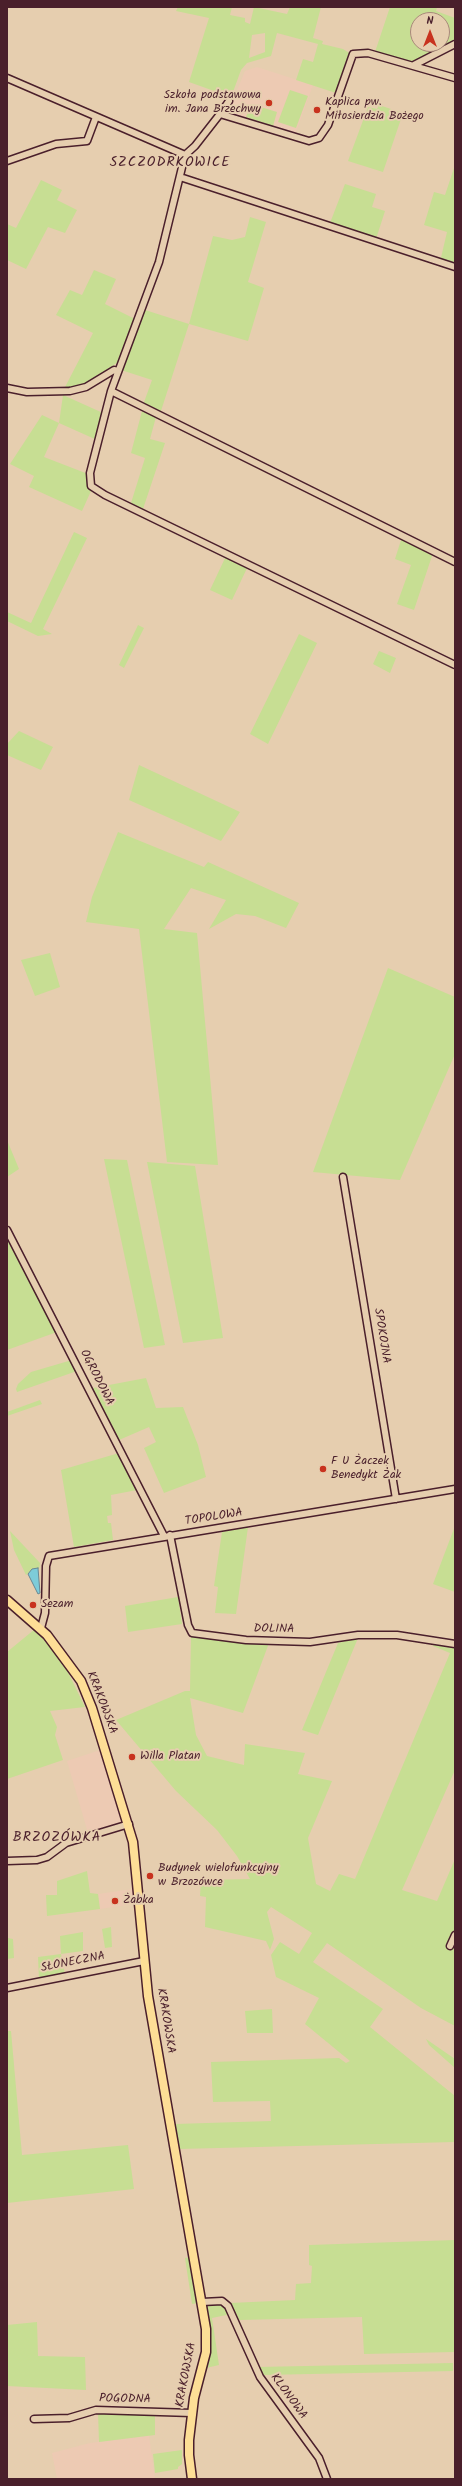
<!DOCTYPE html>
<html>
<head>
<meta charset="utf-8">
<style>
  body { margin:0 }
  #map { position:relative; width:462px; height:2486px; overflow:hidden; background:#e6ceaf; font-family:Kalam,sans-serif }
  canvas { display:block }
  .frame { position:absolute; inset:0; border:8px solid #4a1f2b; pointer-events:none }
  .north { position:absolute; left:410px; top:12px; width:40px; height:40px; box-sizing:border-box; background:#e6ceaf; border:1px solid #a8887a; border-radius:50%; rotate:0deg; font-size:11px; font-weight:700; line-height:16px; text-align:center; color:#4a1f2b }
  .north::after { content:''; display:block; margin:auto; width:14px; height:18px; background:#c8321e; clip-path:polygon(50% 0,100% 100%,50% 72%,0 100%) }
</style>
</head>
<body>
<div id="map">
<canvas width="462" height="2486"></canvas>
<div class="frame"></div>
<div class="north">N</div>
</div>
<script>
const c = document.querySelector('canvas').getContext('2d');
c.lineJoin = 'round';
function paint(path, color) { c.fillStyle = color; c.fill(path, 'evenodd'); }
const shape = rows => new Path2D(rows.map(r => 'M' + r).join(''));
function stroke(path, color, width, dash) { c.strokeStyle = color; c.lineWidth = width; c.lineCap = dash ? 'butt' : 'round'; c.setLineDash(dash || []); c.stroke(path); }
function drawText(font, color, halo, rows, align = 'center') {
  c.font = font + ' Kalam,sans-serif'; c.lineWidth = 4; c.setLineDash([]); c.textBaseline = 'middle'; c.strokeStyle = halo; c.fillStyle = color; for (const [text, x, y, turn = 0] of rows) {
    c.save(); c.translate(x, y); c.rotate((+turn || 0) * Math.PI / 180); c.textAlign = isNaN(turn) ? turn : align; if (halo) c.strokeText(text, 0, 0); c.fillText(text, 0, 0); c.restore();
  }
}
const built = shape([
  [257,67,313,85,295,135,228,112,245,71],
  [100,1750,123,1821,88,1833,67,1761],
  [133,1889,134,1904,100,1909,98,1894],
  [149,2435,155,2479,57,2479,52,2453,90,2443]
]);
const green = shape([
  [178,7,232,7,230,15,245,18,245,22,250,24,254,7,287,14,290,7,321,7,313,38,323,41,322,44,343,49,351,54,336,93,296,80,303,59,313,62,318,44,277,33,271,56,247,63,241,70,233,92,228,96,189,82,209,18,176,11],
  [265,33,265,52,249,58,252,35],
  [390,7,437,7,436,11,455,18,455,41,419,61,411,63,375,52],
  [418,20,442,20,442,44,418,44],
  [290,90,308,96,296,128,278,122],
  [251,104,277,112,273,126,246,117],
  [379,105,403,113,383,172,348,161,368,107,377,109],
  [455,165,455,266,440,262,447,232,424,225,434,192,445,195],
  [41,180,62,190,57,200,77,210,65,233,48,227,26,269,7,260,7,224,16,228],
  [345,184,376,194,372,207,385,211,376,239,330,223],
  [250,217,266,222,248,282,264,288,248,341,189,324,160,414,143,405,152,380,121,370,145,310,189,324,213,236,232,240,245,237],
  [94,270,116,279,105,304,135,319,121,360,83,386,63,391,93,333,56,315,70,290,82,295],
  [63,395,103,413,97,440,59,423,44,457,88,474,87,481,91,491,82,511,29,487,34,476,10,464,42,415,59,423],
  [142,411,156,417,150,439,165,443,143,509,131,503,145,458,131,453],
  [74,532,87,538,43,629,52,634,38,636,7,621,7,612,31,623],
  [402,537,433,553,414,610,397,604,411,565,395,559],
  [226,556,248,566,232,600,210,590],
  [138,625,144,628,124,668,119,665],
  [299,634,317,643,268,744,250,734],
  [379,651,396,658,390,673,373,664],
  [19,731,53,747,41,770,7,755,7,744],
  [139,765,240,812,221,841,129,800],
  [118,832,204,867,208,862,299,903,286,928,255,916,236,914,209,929,226,900,191,888,164,929,197,933,218,1165,167,1162,139,929,86,922,92,897],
  [50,953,60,987,35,996,21,960],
  [388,968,455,997,455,1054,400,1180,313,1172],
  [7,1140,19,1169,7,1177],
  [104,1159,127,1160,165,1345,144,1348],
  [147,1162,195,1166,223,1338,183,1343],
  [7,1239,57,1332,7,1350],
  [72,1360,77,1371,17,1392,16,1389,18,1384,31,1372],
  [146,1378,156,1408,183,1407,198,1445,206,1477,164,1493,144,1448,156,1442,149,1427,119,1440,93,1388],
  [40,1400,42,1404,7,1416,7,1412],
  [119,1453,137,1490,111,1495,112,1515,107,1516,108,1523,111,1523,113,1540,74,1547,61,1470],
  [455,1526,455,1592,433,1584],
  [248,1527,236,1614,215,1613,218,1587,214,1586,222,1532],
  [10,1531,40,1563,39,1569,33,1569,26,1575,14,1550],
  [178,1597,182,1624,128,1632,125,1606],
  [35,1629,65,1666,85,1707,50,1711,57,1727,55,1735,63,1760,7,1779,7,1652],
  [191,1635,269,1643,243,1713,190,1698,196,1735,207,1756,244,1765,245,1744,305,1753,298,1774,332,1781,308,1838,316,1884,330,1891,339,1874,355,1879,450,1653,433,1646,434,1643,455,1647,455,1770,402,1890,437,1901,455,1859,455,2026,421,2008,327,1943,313,1962,383,2009,370,2027,455,2096,455,2142,179,2149,175,2124,271,2121,270,2101,213,2102,211,2062,339,2058,346,2063,350,2061,305,2024,319,1998,276,1977,271,1955,280,1942,299,1954,312,1933,271,1907,267,1912,274,1939,270,1950,266,1941,205,1927,206,1897,200,1896,201,1880,250,1879,237,1856,217,1830,176,1791,116,1720,185,1691,190,1691],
  [358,1638,318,1735,302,1730,338,1643],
  [87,1871,90,1893,98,1894,100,1909,47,1916,46,1895,57,1895,57,1881],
  [7,1926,8,1938,13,1939,14,1958,7,1959],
  [111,1927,112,1947,105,1948,102,1929],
  [83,1932,83,1951,61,1954,65,1974,39,1979,38,1957,61,1954,60,1936],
  [272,2009,273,2033,247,2033,245,2011],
  [7,2031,11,2031,22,2155,128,2145,134,2189,7,2203],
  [426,2039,455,2059,455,2068,429,2045],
  [455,2240,455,2352,364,2354,362,2317,239,2320,230,2303,295,2300,296,2284,311,2283,312,2266,309,2265,309,2245],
  [190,2257,199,2303,192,2304,185,2258],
  [222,2302,231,2314,212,2318,219,2365,206,2368,211,2345,207,2303],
  [37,2322,38,2356,85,2357,86,2390,7,2386,7,2325],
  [453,2363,453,2371,264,2375,262,2378,257,2367],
  [98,2412,155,2414,155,2435,99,2442],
  [182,2450,182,2464,178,2467,178,2469,155,2473,153,2454]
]);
const water = shape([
  [38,1568,40,1593,38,1594,28,1574,32,1569,38,1568]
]);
const minor = shape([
  [414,65,455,44],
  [7,78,185,155],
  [455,78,368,53,353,54,328,125,319,138,309,141,220,114,195,146,185,155,159,262,111,391,90,473,91,486,105,495,455,665],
  [220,114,229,101],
  [7,161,56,144,87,141,96,117],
  [180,177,455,267],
  [7,388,27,392,70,391,86,387,114,370,118,371],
  [111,391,455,562],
  [343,1177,396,1499],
  [7,1230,164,1536],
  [170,1535,188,1625,192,1633,246,1640,310,1642,358,1635,397,1635,455,1644],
  [41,1628,45,1613,46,1566,49,1556,455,1489],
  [7,1861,37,1860,47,1857,66,1843,129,1824],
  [450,1946,455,1935],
  [7,1988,144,1961],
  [202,2302,222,2301,228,2306,260,2377,319,2458,327,2479],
  [34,2419,69,2418,96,2410,192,2413]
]);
const major = shape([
  [7,1600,47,1635,81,1681,92,1708,133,1842,148,1996,206,2329,206,2352,194,2398,189,2440,189,2455,192,2479]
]);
const markers = [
  [269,103,4,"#c8321e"],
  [317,110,4,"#c8321e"],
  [323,1469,4,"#c8321e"],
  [33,1605,4,"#c8321e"],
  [132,1757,4,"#c8321e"],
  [150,1876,4,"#c8321e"],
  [115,1901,4,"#c8321e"]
];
const poiNames = [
  ["Szkoła podstawowa",261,96,"right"],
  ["im. Jana Brzechwy",261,110,"right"],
  ["Kaplica pw.",325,103],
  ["Miłosierdzia Bożego",325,117],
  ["F U Żaczek",331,1462],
  ["Benedykt Żak",331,1476],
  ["Sezam",41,1605],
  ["Willa Platan",140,1757],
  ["Budynek wielofunkcyjny",158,1869],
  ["w Brzozówce",158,1883],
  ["Żabka",123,1901]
];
const streetNames = [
  ["SPOKOJNA",381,1336,81],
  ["OGRODOWA",96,1378,63],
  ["TOPOLOWA",214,1518,-9],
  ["DOLINA",274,1630,1],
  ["KRAKOWSKA",101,1703,69],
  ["SŁONECZNA",73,1963,-11],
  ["KRAKOWSKA",165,2021,81],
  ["KRAKOWSKA",187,2375,-79],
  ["KLONOWA",288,2397,54],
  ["POGODNA",125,2400,1]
];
const quarterNames = [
  ["SZCZODRKOWICE",170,164],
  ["BRZOZÓWKA",57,1839]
];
paint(built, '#edcab3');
paint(green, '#c7de93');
paint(water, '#7dccd9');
stroke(water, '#698793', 1);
stroke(minor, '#4a1f2b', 9);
stroke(major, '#4a1f2b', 11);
stroke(minor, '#e6ceaf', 6);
stroke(major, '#fdde96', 8);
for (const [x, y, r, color] of markers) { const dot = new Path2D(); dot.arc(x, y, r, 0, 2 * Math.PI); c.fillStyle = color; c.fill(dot); stroke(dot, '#e6ceaf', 1.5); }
drawText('12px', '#4a1f2b', '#e6ceaf', poiNames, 'left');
drawText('12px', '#4a1f2b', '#e6ceaf', streetNames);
c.letterSpacing = '1px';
drawText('14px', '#4a1f2b', '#e6ceaf', quarterNames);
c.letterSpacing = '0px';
</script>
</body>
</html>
